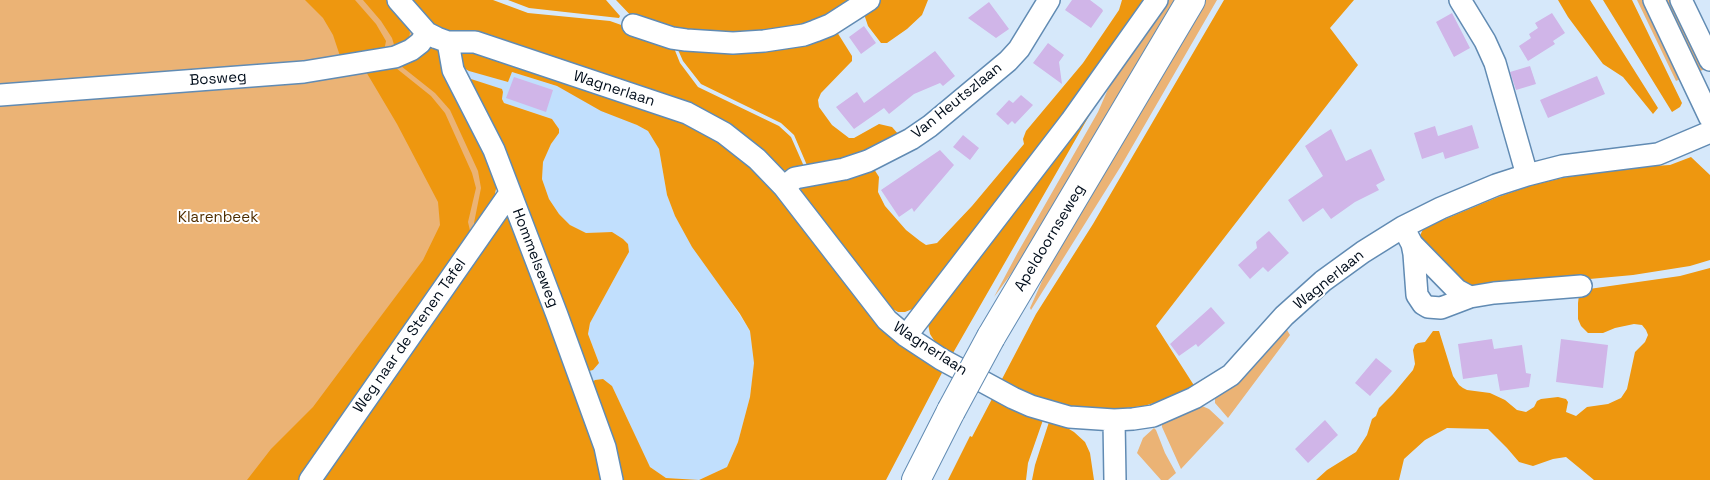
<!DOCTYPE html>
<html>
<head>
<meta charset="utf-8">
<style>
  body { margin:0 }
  canvas { display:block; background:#d6e8fa }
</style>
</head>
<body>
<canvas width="1710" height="480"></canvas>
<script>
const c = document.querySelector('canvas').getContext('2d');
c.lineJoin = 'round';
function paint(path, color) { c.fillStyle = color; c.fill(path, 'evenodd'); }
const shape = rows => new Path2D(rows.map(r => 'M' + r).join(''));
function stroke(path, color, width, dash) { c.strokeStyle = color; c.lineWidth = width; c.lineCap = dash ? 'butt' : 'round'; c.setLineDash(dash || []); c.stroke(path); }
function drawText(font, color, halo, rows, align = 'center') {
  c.font = font + ' "Space Grotesk",sans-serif'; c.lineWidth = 4; c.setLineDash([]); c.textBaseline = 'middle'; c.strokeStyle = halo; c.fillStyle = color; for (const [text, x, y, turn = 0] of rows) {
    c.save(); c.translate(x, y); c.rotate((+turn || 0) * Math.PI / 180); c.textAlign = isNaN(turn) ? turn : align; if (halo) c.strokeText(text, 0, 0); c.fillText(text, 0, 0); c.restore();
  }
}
const built = shape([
  [460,66,507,82,512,72,557,86,637,125,648,131,653,139,659,149,667,195,675,216,750,331,754,363,750,397,738,442,727,467,699,480,666,478,650,467,645,460,626,415,590,384,585,372,599,363,588,334,590,323,629,252,612,232,586,233,570,225,559,214,549,199,542,179,543,162,551,144,559,133,559,129,552,119,504,103,502,99,503,92,469,80]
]);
const green = shape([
  [0,0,383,0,405,28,438,52,491,181,471,232,297,480,0,480],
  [1164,0,1177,0,1031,247,994,297,1018,252,1098,112,1115,73],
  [1205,0,1217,0,1121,166,1031,310,1030,308,1051,261],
  [1637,0,1642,0,1677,73,1683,78,1676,81],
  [1661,0,1674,0,1707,68,1696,73],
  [1287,330,1290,335,1287,339,1228,418,1215,403,1215,398,1244,378],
  [1202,406,1209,409,1224,423,1181,469,1162,427,1162,423],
  [1154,428,1156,430,1165,453,1176,473,1168,480,1161,480,1137,453,1143,438]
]);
const forest = shape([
  [305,0,355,0,376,24,386,41,384,51,341,59,333,35,323,18],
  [363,0,387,0,408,26,410,33,409,38,395,48,392,38,381,21],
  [409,0,493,0,528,13,610,21,672,43,680,63,698,87,779,126,791,137,806,171,788,172,779,168,763,153,436,28],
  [508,0,606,0,620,16,619,18,529,8],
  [616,0,860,0,828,21,733,40,636,21],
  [876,0,928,0,922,15,907,29,887,43,881,43,868,26,865,17,866,7],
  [1122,0,1149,0,920,306,905,312,898,312,891,308,801,193,801,186,874,169,879,177,878,192,885,206,906,230,920,241,926,245,937,243,972,206,1024,144,1023,139,1026,131,1083,63,1119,10],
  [1224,0,1354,0,1330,28,1358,65,1156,326,1195,387,1167,399,1144,406,1118,409,1091,409,1066,406,1029,394,1002,379,1036,314,1093,224],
  [1558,0,1590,0,1658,108,1653,114,1623,77,1603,64,1568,17],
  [1603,0,1632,0,1682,103,1680,107,1672,112],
  [837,32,852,56,852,61,821,93,818,100,819,107,832,125,849,138,854,138,879,124,892,127,899,135,886,146,809,170,794,135,781,123,701,84,683,61,675,43],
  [432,46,439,47,473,124,497,184,494,199,476,228,474,223,481,188,478,171,450,110,435,93,401,66],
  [463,48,683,120,720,139,766,181,858,301,882,328,944,369,886,480,620,480,590,384,595,380,603,379,612,386,650,467,666,478,699,480,727,467,738,442,750,397,754,363,750,331,740,314,692,247,675,216,667,195,659,149,648,131,637,125,601,111,557,86,512,72,508,82,469,71,460,66,459,51],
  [391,64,431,96,445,113,472,173,476,188,468,222,471,235,303,480,247,480,271,449,313,407,357,348,423,260,440,225,438,202,397,124,365,70],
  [471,79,502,89,503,92,502,99,504,103,552,119,559,129,559,133,551,144,543,162,542,179,549,199,559,214,570,225,586,233,612,232,623,239,628,244,629,252,625,259,590,323,588,334,599,363,593,370,585,372,469,80],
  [1092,106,1093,109,953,353,935,342,930,334,928,324],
  [1691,157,1710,175,1710,260,1690,266,1633,275,1470,290,1419,238,1423,229,1433,224,1498,197,1533,185,1562,178,1623,168,1670,165],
  [505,218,510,218,570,371,605,480,318,480],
  [1710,268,1710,480,1594,480,1566,457,1553,459,1533,466,1519,462,1507,448,1488,429,1447,428,1425,440,1404,459,1399,480,1316,480,1327,470,1356,452,1367,435,1372,419,1376,416,1379,408,1393,394,1413,370,1415,364,1413,350,1415,345,1418,343,1425,342,1433,331,1439,331,1453,376,1459,385,1463,388,1467,390,1490,393,1505,400,1517,410,1526,412,1534,407,1537,401,1541,399,1558,397,1566,399,1568,402,1566,412,1576,416,1587,407,1608,404,1621,398,1627,389,1635,352,1645,342,1648,335,1646,330,1642,325,1634,324,1615,328,1603,333,1588,333,1581,326,1578,319,1578,303,1579,295,1582,290,1680,276],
  [993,397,1043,420,1028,463,1026,480,948,480,970,436,972,437],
  [1049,422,1064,426,1074,432,1085,442,1090,453,1094,480,1032,480,1035,465]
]);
const building = shape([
  [1072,0,1090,0,1102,9,1103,11,1091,28,1065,10],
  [989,2,1009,29,996,38,968,18],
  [1452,13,1470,48,1454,57,1436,22],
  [1552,13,1565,33,1553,41,1555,44,1528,61,1519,46,1531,38,1529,34,1538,28,1535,23],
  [864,26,876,43,861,54,849,37],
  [1048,43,1064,55,1059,62,1062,84,1033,63],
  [935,51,955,76,943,86,940,83,914,94,889,114,884,108,854,129,836,107,857,92,864,103],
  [1530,66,1536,84,1516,90,1510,72],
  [1597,76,1605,94,1548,118,1540,100],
  [514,77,553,90,546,112,506,98],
  [1021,95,1033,105,1015,124,1012,121,1008,125,996,114,1009,100,1013,103],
  [1472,125,1479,148,1445,159,1443,152,1422,159,1414,133,1435,126,1438,136],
  [1331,129,1346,161,1371,149,1385,180,1376,185,1379,190,1355,202,1331,219,1323,208,1303,222,1288,200,1323,176,1305,146],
  [963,135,979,148,970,160,953,147],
  [940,150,954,165,914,212,912,208,899,217,881,190],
  [1269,231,1289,253,1268,272,1263,267,1250,279,1238,265,1257,248,1256,242],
  [1211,307,1225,323,1198,347,1196,344,1179,356,1170,344],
  [1492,339,1494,349,1522,345,1526,373,1531,374,1529,387,1500,391,1497,374,1463,379,1458,344],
  [1561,339,1608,345,1603,388,1556,382],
  [1376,358,1392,371,1370,396,1355,383],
  [1325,420,1338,435,1308,463,1295,449]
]);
const minor = shape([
  [398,0,427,33,437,38,448,42,475,42,687,113,724,133,757,159,784,187,887,320,906,336,941,359,1013,398,1031,406,1069,417,1114,420,1133,419,1153,416,1194,398,1231,375,1284,316,1323,281,1363,252,1403,227,1441,208,1496,185,1527,175,1562,166,1658,154,1710,132],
  [1460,0,1485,41,1495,63,1527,175],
  [1654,0,1710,118],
  [1681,0,1710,60],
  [633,25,672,38,686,40,733,43,764,41,804,35,815,31,830,25,869,0],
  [448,42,453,70,494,150,557,315,605,447,612,480],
  [0,95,304,72,395,57,411,50,420,43,427,33],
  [784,187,795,178,844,169,868,161,911,139,930,126,1008,61,1019,49,1049,0],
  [1403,227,1412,244,1414,254,1417,295,1423,304,1428,307,1441,308,1470,297,1494,293,1581,286],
  [1412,244,1457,290,1470,297],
  [906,336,1071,121,1157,0],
  [1114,420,1115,480],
  [310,480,510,193]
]);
const major = shape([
  [991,337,1191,0],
  [916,480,951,411]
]);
const majorBridge = shape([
  [951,411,991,337]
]);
const streetNames = [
  ["Bosweg",218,79,-4],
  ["Wagnerlaan",614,89,18],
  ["Van Heutszlaan",957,101,-39],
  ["Apeldoornseweg",1050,238,-59],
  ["Hommelseweg",535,258,69],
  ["Wagnerlaan",1329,280,-39],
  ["Weg naar de Stenen Tafel",410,336,-55],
  ["Wagnerlaan",930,349,33]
];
const parkNames = [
  ["Klarenbeek",218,218]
];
paint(built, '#c1dffd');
paint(green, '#ebb375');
paint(forest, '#ee970f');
paint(building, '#d0b5e8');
stroke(minor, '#618bb3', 24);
stroke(major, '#618bb3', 30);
stroke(minor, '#fff', 21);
stroke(major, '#fff', 28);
stroke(majorBridge, '#618bb3', 30, []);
stroke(majorBridge, '#fff', 28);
drawText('15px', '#010d1b', '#fff', streetNames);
drawText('15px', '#502e00', '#fff', parkNames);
</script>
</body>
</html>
